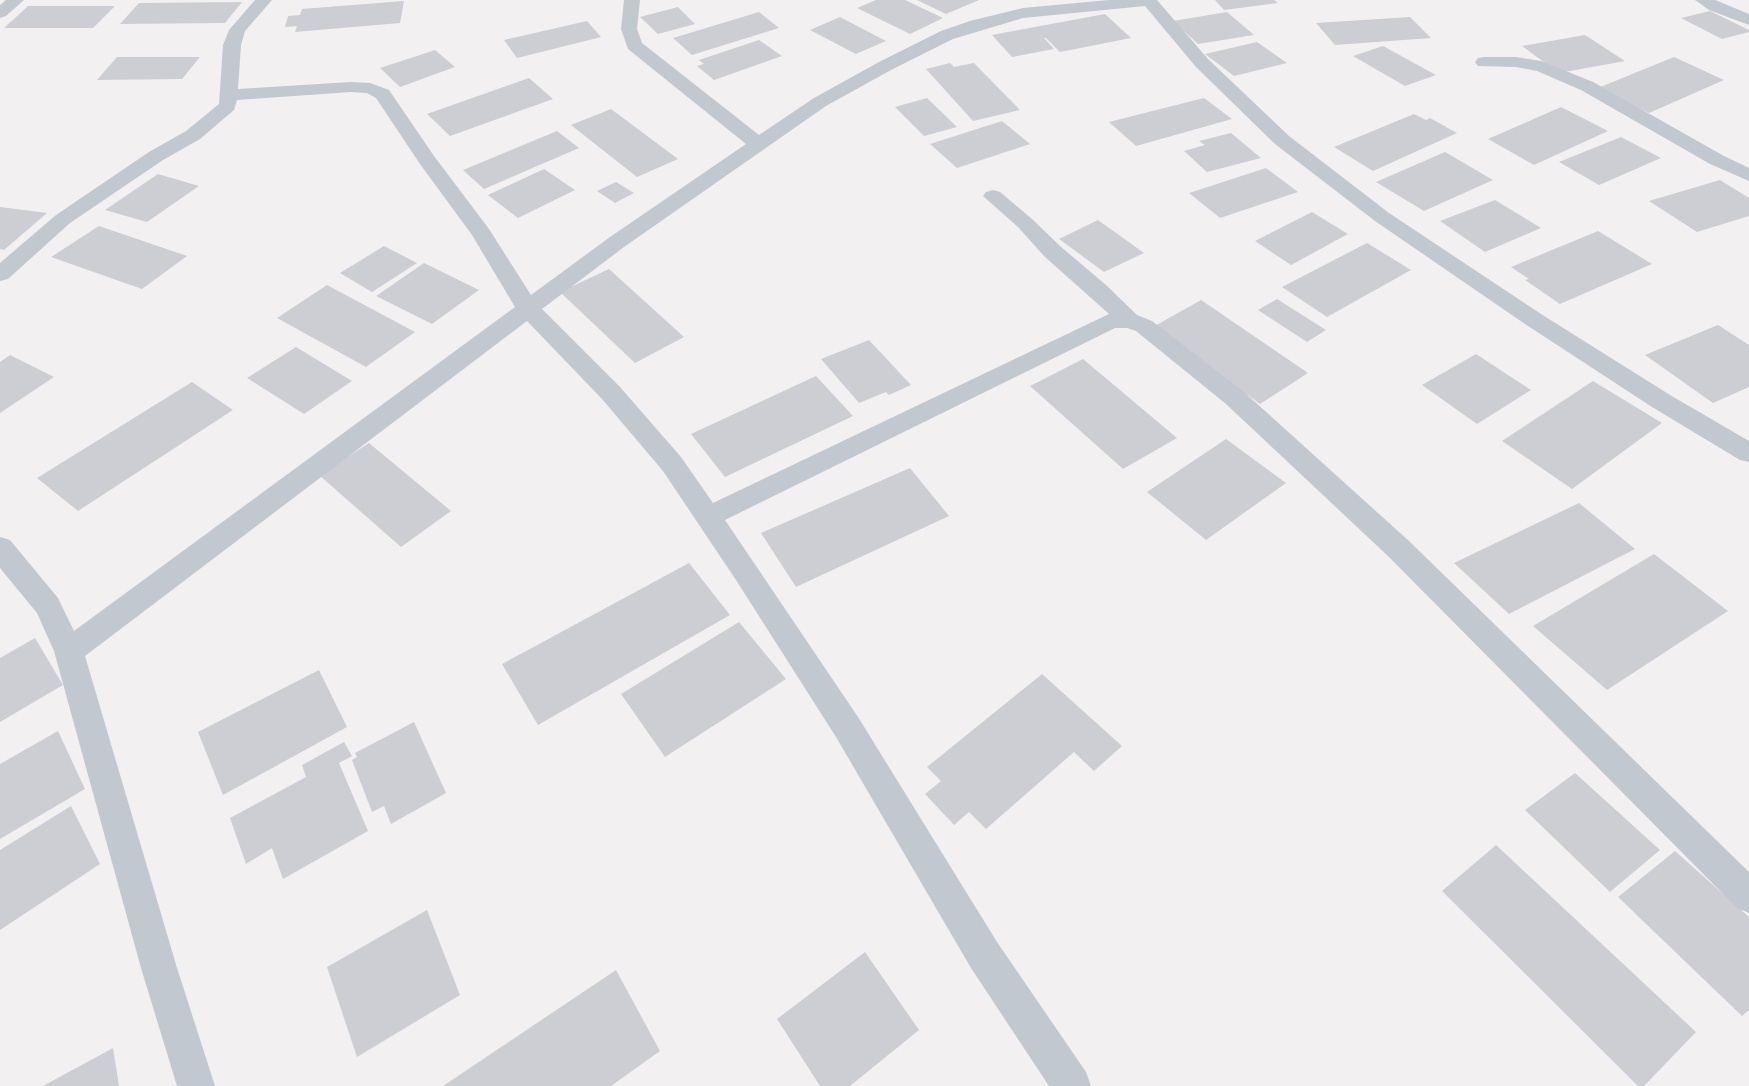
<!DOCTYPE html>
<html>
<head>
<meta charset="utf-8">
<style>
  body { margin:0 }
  canvas { display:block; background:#f2f0f0 }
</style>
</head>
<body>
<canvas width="1749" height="1086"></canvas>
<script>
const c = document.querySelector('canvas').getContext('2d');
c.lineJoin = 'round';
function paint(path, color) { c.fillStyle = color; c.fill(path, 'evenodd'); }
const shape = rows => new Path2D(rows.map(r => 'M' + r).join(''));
const building = shape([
  [876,0,905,0,943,18,910,34,857,8],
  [917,0,979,0,946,14],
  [1215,0,1274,0,1278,3,1224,10],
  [404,1,400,23,295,32,297,26,285,27,288,16,300,15,302,9],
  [242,2,225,23,120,24,139,3],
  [28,6,115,6,93,28,4,28],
  [678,7,695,24,658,34,640,17],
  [1710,11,1749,30,1749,32,1722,39,1681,18],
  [759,12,779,28,692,55,673,38],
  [1227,12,1254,35,1198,44,1173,21],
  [1105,14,1131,38,1060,52,1046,38,1044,38,1054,49,1012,57,992,35],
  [840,17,886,41,856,54,810,30],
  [1410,17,1431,38,1335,45,1316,23],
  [587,21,601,37,517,58,504,40],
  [1585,35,1625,61,1559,73,1522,46],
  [759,40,782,56,714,80,697,66,704,64,699,60],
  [1257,42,1287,63,1234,76,1205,54],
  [1383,46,1436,75,1405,86,1353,56],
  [435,50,455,67,400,87,380,68],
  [117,57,200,57,182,79,97,80],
  [1674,57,1724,80,1649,113,1598,88],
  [950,63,954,67,974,63,1020,110,973,121,926,69],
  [529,78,553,99,450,136,427,114],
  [927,98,957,127,924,136,895,107],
  [1204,98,1232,119,1136,146,1109,122],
  [1561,107,1608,131,1534,165,1488,139],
  [611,109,678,159,637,177,571,125],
  [1414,114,1426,120,1430,118,1457,133,1373,171,1334,147],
  [1002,121,1030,144,957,168,930,144],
  [557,131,579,148,484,189,463,170],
  [1231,133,1261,158,1207,172,1184,151,1205,145,1199,141],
  [1621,137,1661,158,1599,185,1559,162],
  [1445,152,1493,180,1424,211,1376,182],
  [1266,168,1298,192,1220,218,1189,193],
  [544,169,575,190,518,218,488,195],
  [158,174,199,186,147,222,105,210],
  [1720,180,1749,198,1749,216,1697,232,1649,201],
  [616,182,634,193,615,203,597,191],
  [1495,200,1541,228,1485,252,1440,221],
  [0,207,47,213,4,250,0,249],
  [1312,212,1348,234,1291,265,1255,241],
  [1098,220,1144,253,1104,272,1059,239],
  [99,226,187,256,142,289,51,257],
  [1598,231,1652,264,1560,304,1525,280,1529,279,1511,267],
  [1367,243,1411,270,1327,317,1282,287],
  [384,246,417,263,372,292,340,273],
  [424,263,479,290,432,324,376,296],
  [609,269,684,337,635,363,560,292],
  [327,285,415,332,366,367,277,318],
  [1277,299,1326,330,1307,342,1258,310],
  [1201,300,1308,373,1260,404,1153,327],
  [1718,325,1749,345,1749,387,1713,403,1645,355],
  [869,340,911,385,889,395,886,392,859,403,821,359],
  [296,347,352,381,304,414,247,378],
  [1476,354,1531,390,1477,424,1422,385],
  [10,355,54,377,0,413,0,362],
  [1083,359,1177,438,1123,469,1030,386],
  [816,376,853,416,725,477,691,434],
  [1593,381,1662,423,1572,489,1502,441],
  [192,382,233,410,78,511,37,478],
  [1226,439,1286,483,1206,540,1147,492],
  [369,443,451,511,401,547,319,475],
  [910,468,949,516,796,587,761,533],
  [1579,503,1635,549,1509,614,1454,563],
  [1654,554,1728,611,1607,690,1533,626],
  [689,563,730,615,538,725,502,664],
  [739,622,786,679,665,757,621,694],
  [35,638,63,685,0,722,0,658],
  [319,670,347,727,223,795,198,732],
  [1042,674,1122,746,1094,771,1074,752,986,829,969,812,954,825,925,794,941,781,927,767],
  [414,722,446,793,391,824,384,806,372,812,352,760,357,757,355,753],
  [58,731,85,789,0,839,0,764],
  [344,742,352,756,339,763,368,831,283,879,272,848,246,864,230,818,306,777,302,765],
  [1575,773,1660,850,1610,892,1525,810],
  [71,806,100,864,0,930,0,850],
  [1496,845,1696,1032,1644,1086,1638,1086,1442,891],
  [1675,851,1749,917,1749,1010,1742,1016,1618,897],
  [427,910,460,995,357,1057,327,967],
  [865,952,919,1030,850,1086,820,1086,777,1019],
  [616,970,660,1051,611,1086,443,1086],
  [113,1048,119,1086,43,1086]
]);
const street = shape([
  [6,0,24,0,6,16,0,18,0,5,6,0],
  [255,0,272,0,245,31,241,45,238,89,351,82,370,83,389,90,434,156,489,229,531,295,610,237,746,144,628,49,621,29,624,0,640,0,637,29,642,43,759,135,814,98,879,62,941,31,970,21,1023,8,1109,0,1157,0,1208,59,1289,136,1389,213,1541,314,1670,395,1749,441,1749,462,1740,460,1652,407,1525,324,1375,221,1275,144,1196,67,1145,6,1023,18,953,39,891,70,826,106,624,247,542,309,620,387,681,457,713,503,1109,314,1044,256,1018,227,983,196,986,192,993,190,1000,192,1032,219,1060,246,1106,285,1137,315,1152,321,1244,392,1409,541,1749,872,1749,913,1737,908,1389,557,1226,404,1136,331,1127,328,1115,328,725,520,858,717,997,942,1086,1072,1091,1086,1049,1086,971,968,836,737,736,580,663,471,602,399,527,321,85,656,177,968,215,1086,177,1086,141,968,54,651,37,613,0,568,0,537,10,540,58,598,74,631,515,307,472,235,420,164,376,98,367,93,351,92,237,100,234,110,200,139,163,160,70,223,8,279,0,281,0,263,56,215,149,152,186,131,219,104,223,45,229,30,255,0],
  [1695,0,1715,0,1749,14,1749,25,1709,10,1695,0],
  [1484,57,1516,57,1541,61,1593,82,1724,156,1749,168,1749,181,1710,164,1581,90,1537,71,1516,67,1478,66,1475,62,1478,58,1484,57]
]);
paint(building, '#cdced4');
paint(street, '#c1c8d0');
</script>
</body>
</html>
